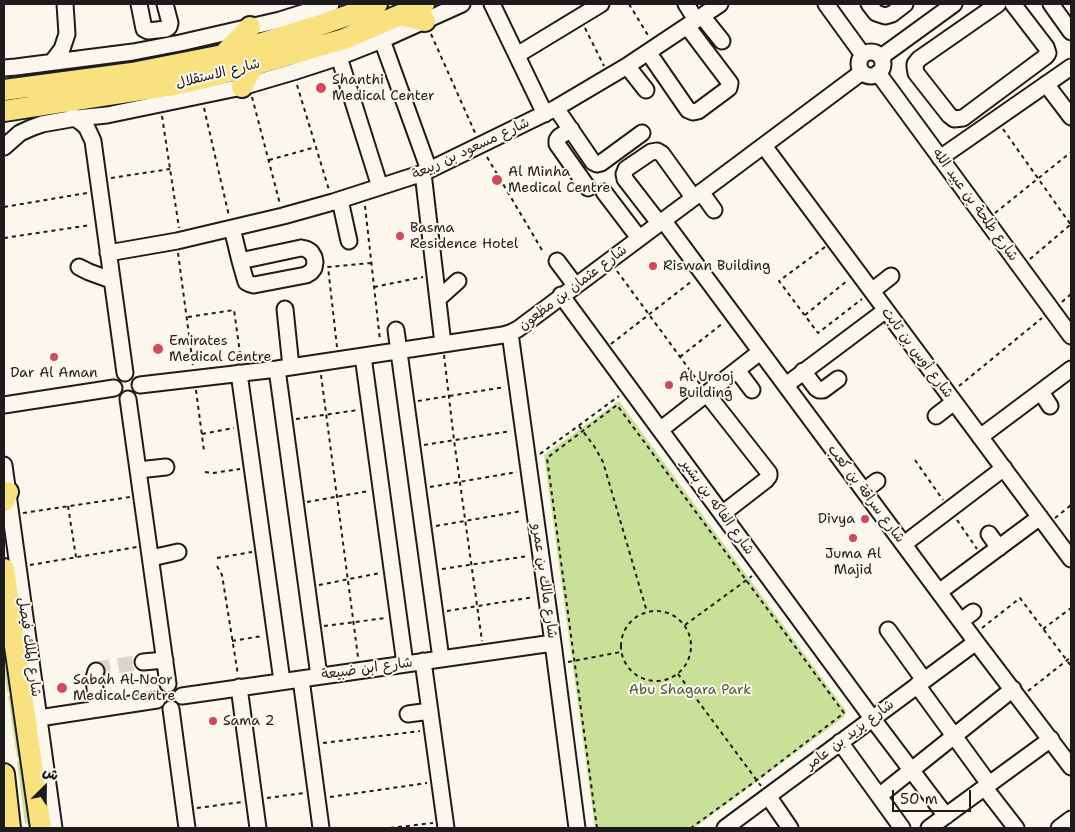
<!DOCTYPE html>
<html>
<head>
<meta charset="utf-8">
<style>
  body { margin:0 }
  #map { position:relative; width:1075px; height:832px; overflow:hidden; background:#fbf7ec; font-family:"Shantell Sans","Playpen Sans Arabic",sans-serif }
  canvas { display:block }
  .frame { position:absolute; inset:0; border:5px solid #1c1c1c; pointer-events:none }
  .north { position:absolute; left:20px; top:762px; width:50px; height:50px; -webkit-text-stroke:4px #fbf7ec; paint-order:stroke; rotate:23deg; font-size:14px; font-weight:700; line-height:20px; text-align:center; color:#1c1c1c }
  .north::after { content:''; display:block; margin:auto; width:18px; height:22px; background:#1c1c1c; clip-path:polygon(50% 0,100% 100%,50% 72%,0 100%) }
  .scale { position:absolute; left:892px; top:790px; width:79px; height:22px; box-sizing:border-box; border:2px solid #1c1c1c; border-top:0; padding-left:6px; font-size:15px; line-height:18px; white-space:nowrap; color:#1c1c1c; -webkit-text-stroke:4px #fbf7ec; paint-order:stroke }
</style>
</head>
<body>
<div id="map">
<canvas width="1075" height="832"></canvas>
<div class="frame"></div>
<div class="north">ش</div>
<div class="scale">50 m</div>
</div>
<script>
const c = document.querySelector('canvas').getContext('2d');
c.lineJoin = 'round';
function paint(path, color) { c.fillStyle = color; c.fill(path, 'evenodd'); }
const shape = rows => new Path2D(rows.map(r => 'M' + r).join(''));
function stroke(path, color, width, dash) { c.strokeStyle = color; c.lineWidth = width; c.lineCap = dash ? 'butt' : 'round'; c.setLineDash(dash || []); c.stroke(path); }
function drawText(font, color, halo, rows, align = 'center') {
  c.font = font + ' "Shantell Sans","Playpen Sans Arabic",sans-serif'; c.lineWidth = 4; c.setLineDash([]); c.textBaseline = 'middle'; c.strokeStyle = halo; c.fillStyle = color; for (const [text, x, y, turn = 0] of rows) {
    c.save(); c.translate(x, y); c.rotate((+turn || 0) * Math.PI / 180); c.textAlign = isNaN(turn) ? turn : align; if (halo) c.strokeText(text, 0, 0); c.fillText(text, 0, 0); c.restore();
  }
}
const green = shape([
  [619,401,846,711,844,717,694,828,595,828,544,455],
  [4,637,12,691,7,692,4,666],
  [12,695,21,757,17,757,8,696],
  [17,761,21,761,29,823,25,824]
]);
const minorTunnel = shape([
  [96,671,102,668,143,662]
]);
const path = shape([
  [629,4,649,37],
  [585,28,604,66],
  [431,34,476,135],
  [297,85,329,190],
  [252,97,280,204],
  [204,108,229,216],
  [162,116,179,228],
  [1003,129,1071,225],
  [487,157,542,250],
  [269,160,316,147],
  [111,178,170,169],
  [365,206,380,340],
  [4,207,87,193],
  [995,213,1071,152],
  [4,238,91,225],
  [825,247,779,281,818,333,862,299],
  [178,253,193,365],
  [1030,259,1070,225],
  [617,271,700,384],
  [374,287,423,277],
  [1062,302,1071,294],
  [805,315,848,280],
  [188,317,234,310,241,360],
  [611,344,692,281],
  [337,347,328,267,371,263],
  [444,355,454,440,482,641],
  [680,357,723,323],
  [321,375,358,657],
  [959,386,1042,318],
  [196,390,204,451],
  [418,401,505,387],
  [296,419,358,410],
  [579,426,594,446,603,462,647,612],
  [202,434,234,428],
  [424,445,511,431],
  [540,454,619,396],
  [915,460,943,500],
  [205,472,213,473,240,469],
  [430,487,517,472],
  [307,502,369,491],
  [68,506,76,557],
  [23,513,130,497],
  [1055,518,1071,505],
  [957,520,977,549],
  [436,526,522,511],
  [217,558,252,552],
  [30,565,137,547],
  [217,566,222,575,238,675],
  [442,569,528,556],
  [319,585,380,573],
  '621 646a35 35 0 1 1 70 0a35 35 0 1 1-70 0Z',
  [447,611,534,597],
  [685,625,752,576],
  [324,626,386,618],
  [982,628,1020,598,1071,666],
  [1043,629,1071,608],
  [232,641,262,636],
  [568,662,621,652],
  [678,674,761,786],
  [1028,691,1071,657],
  [323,743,420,731],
  [330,797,427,783],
  [267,798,304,793],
  [197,808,242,802],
  [390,828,433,823],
  [597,828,547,458,617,405,844,713,757,780,691,828]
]);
const minor = shape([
  [139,4,144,29,148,31,166,29,169,27,170,23,165,4],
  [492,4,545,114],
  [686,4,696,20],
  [826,4,863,55],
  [869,4,876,13,885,16,892,14,905,4],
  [998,4,919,59,915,64,915,67,916,73,949,115,954,119,963,118,1045,57,1047,55,1048,53,1046,47,1013,4],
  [1051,4,1071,32],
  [702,16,722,41],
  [382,40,429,170],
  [648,52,688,110,693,112,698,111,729,88,730,83,687,26],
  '859 64a12 12 0 1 1 24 0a12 12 0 1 1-24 0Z',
  [517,55,601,4],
  [339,57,380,187],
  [881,57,954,4],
  [52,62,62,49,67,34,65,4],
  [627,66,646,90],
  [4,68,16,67,133,52,180,43,280,20,331,4],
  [878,73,1071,336],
  [1046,84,1071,117],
  [556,108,593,162,597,164,601,163,642,133],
  [72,116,82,123,87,128,93,141,125,373],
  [571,129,559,137,557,140,557,144,588,188],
  [764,146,1071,559],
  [4,147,20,133,31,128,42,124,76,118,107,115,242,87,293,72,339,57,382,40,462,4],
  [940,158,1071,67],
  [423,173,443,344],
  [604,192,639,238],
  [701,192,714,210],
  [340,200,349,241],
  [663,220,976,642,1071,767],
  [659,223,625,179,624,174,626,169,651,152,657,151,662,154,693,197],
  [232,228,240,261],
  [301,248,306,249,311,252,314,257,315,262,314,268,311,272,306,275,254,285,250,284,246,282,240,261,301,248],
  [108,253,177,241,283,216,333,202,423,173,556,108,627,66,720,4],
  [557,261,575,285],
  [79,267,89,272,111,280],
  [872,291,891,276],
  [561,295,872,718,946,816],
  [438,299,458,281],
  [285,309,291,367],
  [396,330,441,659],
  [510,333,553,643,577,828],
  [363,356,405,664],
  [277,369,319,676],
  [737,370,752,390],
  [803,371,816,388,819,390,823,390,838,379],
  [239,373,282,681],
  [140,385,277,369,503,335,510,333,518,329,862,72],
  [786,385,886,310],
  [1041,392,1050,406],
  [707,394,769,473,769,476,766,480,722,514],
  [128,399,168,684],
  [4,405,114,388],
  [936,416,954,402],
  [660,430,760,352],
  [980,437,1071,369],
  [4,465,54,828],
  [138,470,166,467],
  [864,491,877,481],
  [989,534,999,548],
  [904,544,1004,468],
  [151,558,178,552],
  [939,592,1040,517],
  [961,621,973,612],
  [888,630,924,680],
  [423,661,446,828],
  [143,662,165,660],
  [96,671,94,678,97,709],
  [301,679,321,828],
  [917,685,989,784],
  [239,687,258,828],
  [182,696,553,643],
  [171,709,187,828],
  [408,714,430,711],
  [39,718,157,700],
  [840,742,902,828],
  [985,788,1016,828],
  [768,796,790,828],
  [879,796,1013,689],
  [725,828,976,642],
  [929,828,1051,739],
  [1059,828,1071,819]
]);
const major = shape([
  [400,15,425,21],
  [225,53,250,27],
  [242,87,254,65],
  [4,90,132,73,223,55,317,26,358,12,377,4],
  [4,111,173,85,205,78,254,65,344,39,400,15,424,4],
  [4,501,8,492],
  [4,569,41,828],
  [4,774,10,828]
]);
const markers = [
  [321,88,6,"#d1495b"],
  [497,180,6,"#d1495b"],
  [400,236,5,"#d1495b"],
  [653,266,5,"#d1495b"],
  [158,349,6,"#d1495b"],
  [54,357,5,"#d1495b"],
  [669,385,5,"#d1495b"],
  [865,519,5,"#d1495b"],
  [853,538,5,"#d1495b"],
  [62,688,6,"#d1495b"],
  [213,721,5,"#d1495b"]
];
const streetNames = [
  ["شارع الاستقلال",218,74,-14],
  ["شارع مسعود بن ربيعة",471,149,-25],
  ["شارع طلحة بن عبيد الله",975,205,54],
  ["شارع عثمان بن مظعون",573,288,-37],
  ["شارع أوس بن ثابت",917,353,53],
  ["شارع سراقة بن كعب",866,494,53],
  ["شارع الفاكه بن بشير",717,507,54],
  ["شارع مالك بن عمرو",544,581,82],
  ["شارع الملك فيصل",29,647,82],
  ["شارع ابن ضبيعة",367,669,-8],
  ["شارع يزيد بن عامر",850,735,-37]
];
const poiNames = [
  ["Shanthi",332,80],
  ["Medical Center",332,96],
  ["Al Minha",508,172],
  ["Medical Centre",508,188],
  ["Basma",410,228],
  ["Residence Hotel",410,244],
  ["Riswan Building",663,266],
  ["Emirates",169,341],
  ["Medical Centre",169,357],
  ["Dar Al Aman",54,373,"center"],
  ["Al Urooj",679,377],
  ["Building",679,393],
  ["Divya",855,519,"right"],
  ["Juma Al",853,554,"center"],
  ["Majid",853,570,"center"],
  ["Sabah Al-Noor",73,680],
  ["Medical Centre",73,696],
  ["Sama 2",223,721]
];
const parkNames = [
  ["Abu Shagara Park",690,690]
];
paint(green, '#c8e097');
stroke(minorTunnel, '#dad6cd', 15, [15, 8]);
stroke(minor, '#1c1c1c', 19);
stroke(major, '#1c1c1c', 24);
stroke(path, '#1c1c1c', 2, [4, 4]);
stroke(minor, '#fbf7ec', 15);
stroke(major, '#fae180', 20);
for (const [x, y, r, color] of markers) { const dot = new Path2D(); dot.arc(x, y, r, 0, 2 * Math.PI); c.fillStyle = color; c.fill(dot); stroke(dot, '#fbf7ec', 2); }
drawText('14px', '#1c1c1c', '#fbf7ec', streetNames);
drawText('14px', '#1c1c1c', '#fbf7ec', poiNames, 'left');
drawText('14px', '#505741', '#fbf7ec', parkNames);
</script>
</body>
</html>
